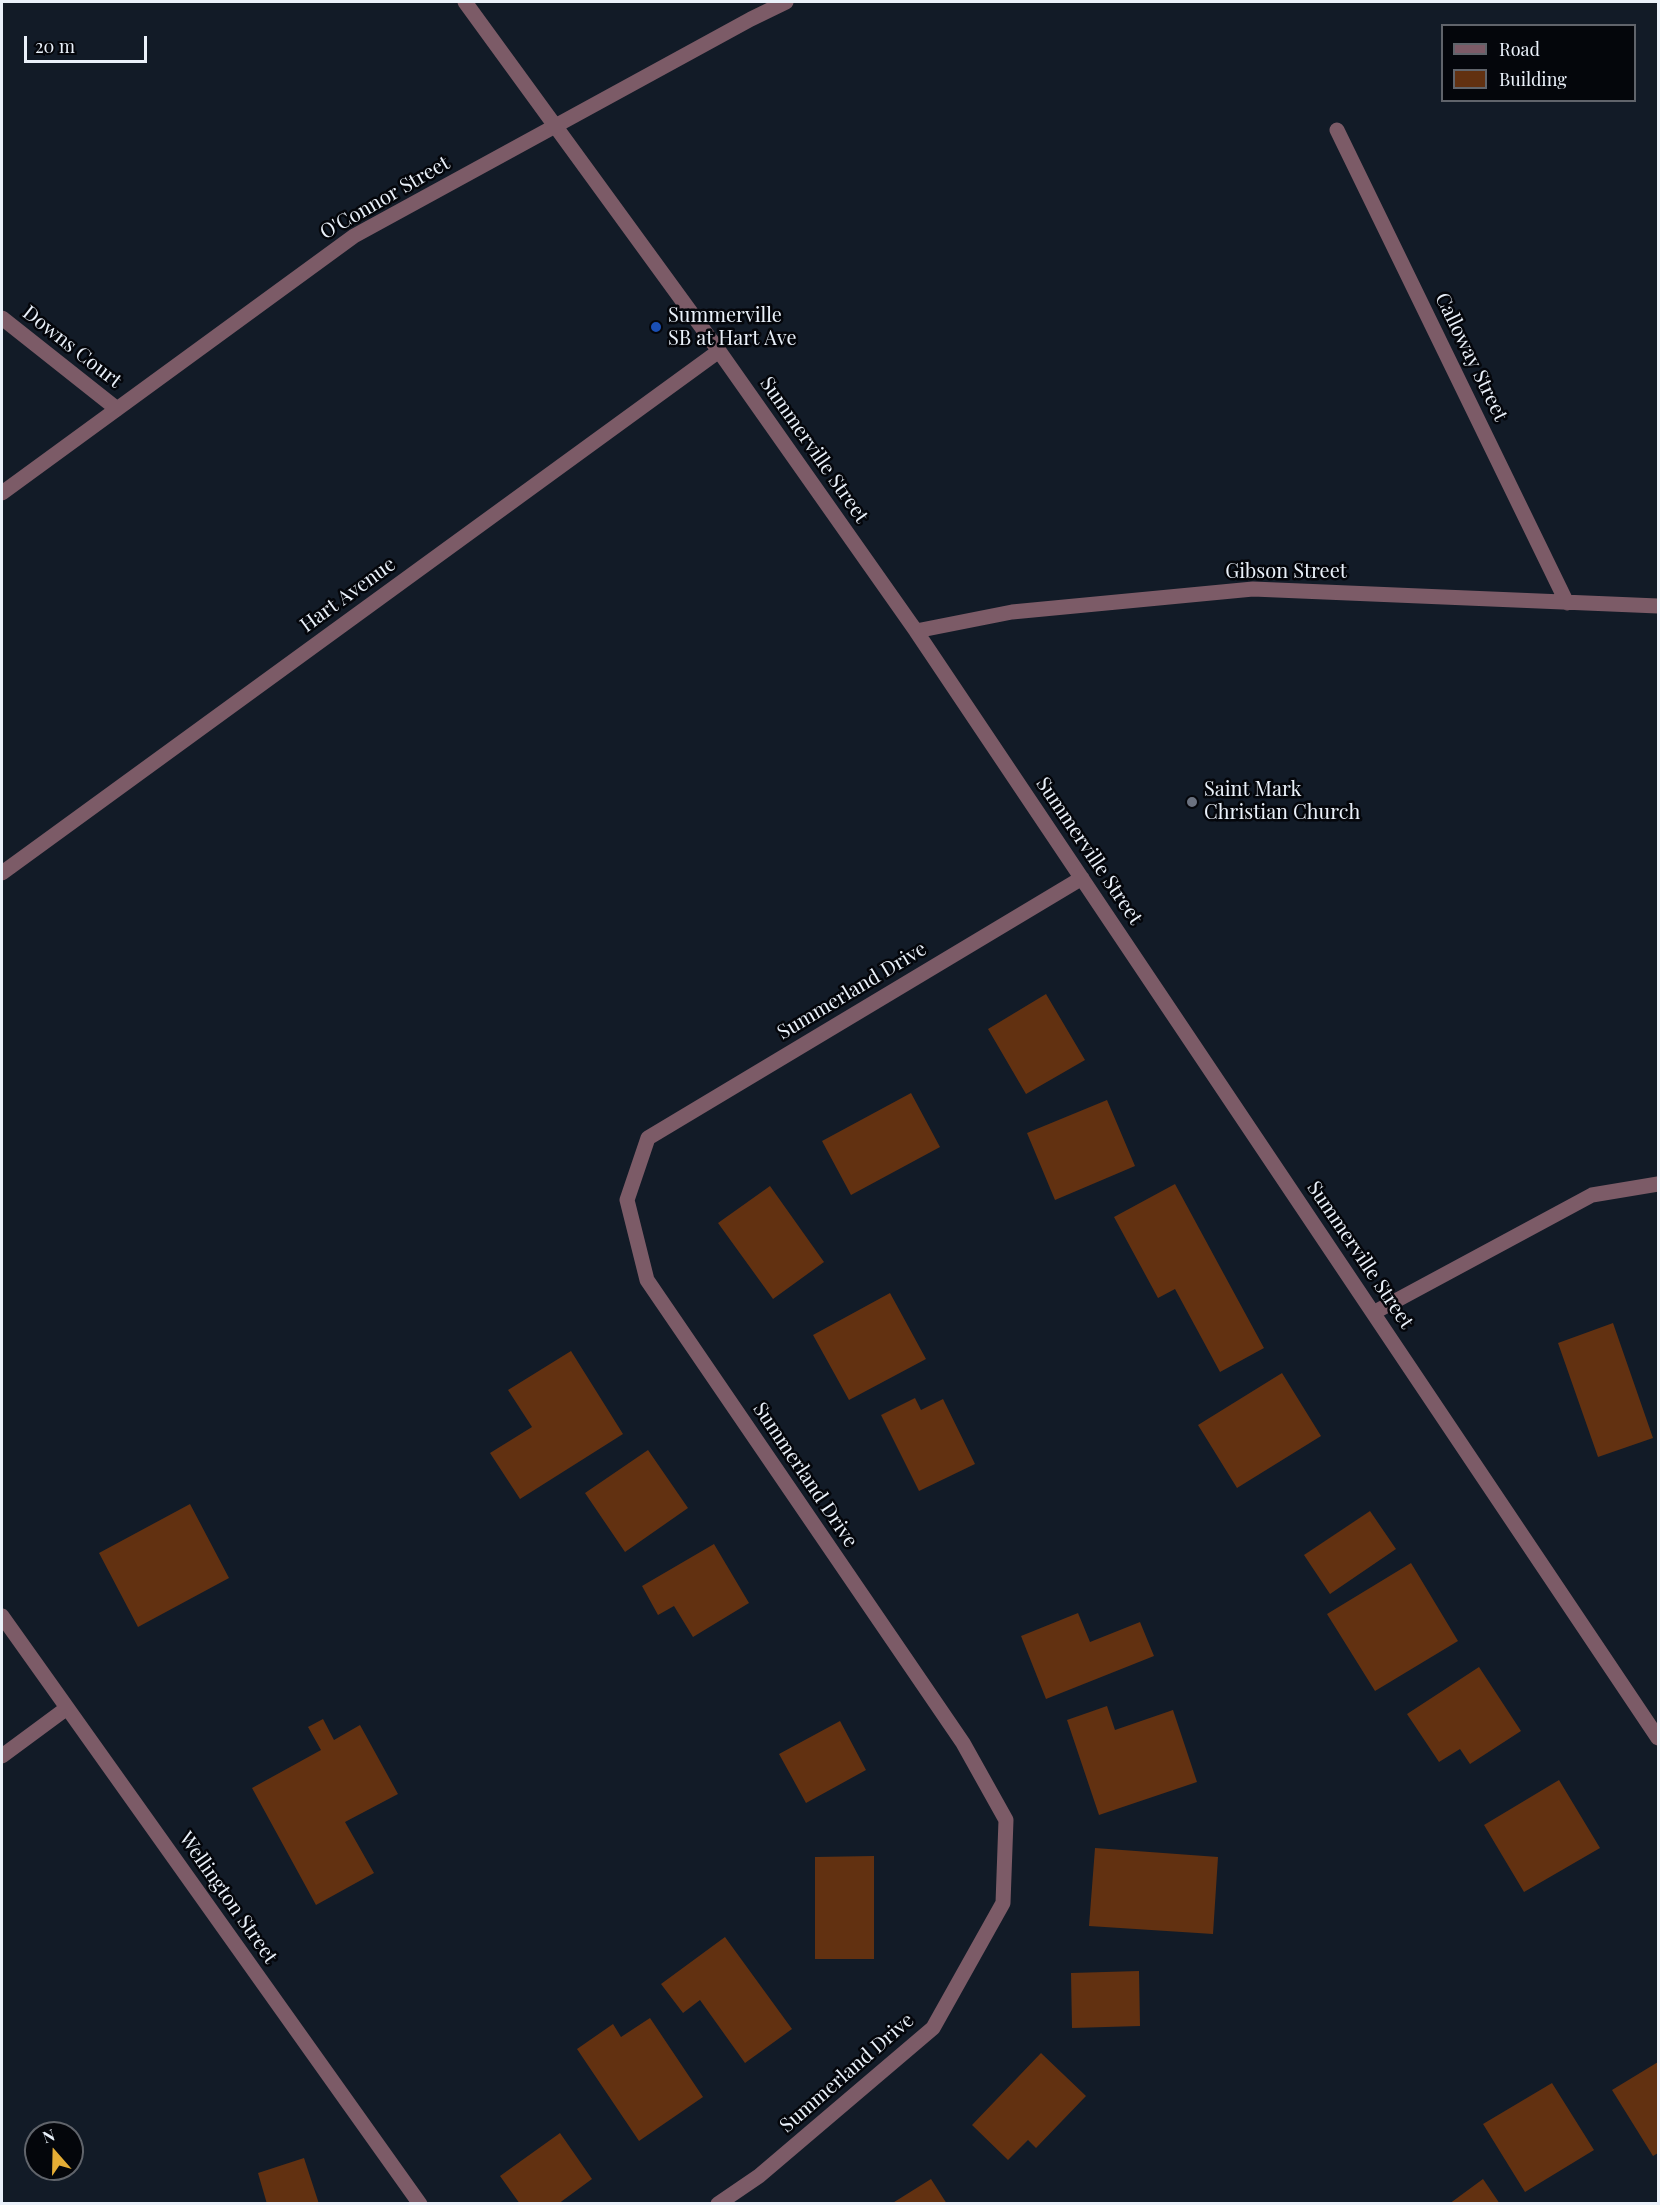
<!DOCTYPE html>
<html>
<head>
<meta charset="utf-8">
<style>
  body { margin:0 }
  #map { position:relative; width:1660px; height:2205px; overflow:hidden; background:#121b27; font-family:"Playfair Display",serif }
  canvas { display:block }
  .frame { position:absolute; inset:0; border:3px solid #eaf1fa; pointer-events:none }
  .legend { position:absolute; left:1441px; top:24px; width:195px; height:78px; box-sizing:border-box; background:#04060b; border:2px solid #60646b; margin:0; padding:8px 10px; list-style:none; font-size:18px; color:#eaf1fa }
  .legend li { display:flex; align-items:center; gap:12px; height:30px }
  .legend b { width:30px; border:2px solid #60646b }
  .north { position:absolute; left:24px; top:2121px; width:60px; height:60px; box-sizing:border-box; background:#04060b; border:2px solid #60646b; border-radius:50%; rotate:340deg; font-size:16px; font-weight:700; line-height:24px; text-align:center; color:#eaf1fa }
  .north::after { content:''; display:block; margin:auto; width:21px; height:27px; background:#e5ad35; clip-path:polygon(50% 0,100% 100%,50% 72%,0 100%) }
  .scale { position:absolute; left:24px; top:36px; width:123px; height:27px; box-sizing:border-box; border:3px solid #eaf1fa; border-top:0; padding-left:8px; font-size:18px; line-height:21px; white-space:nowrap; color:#eaf1fa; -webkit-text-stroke:4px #04060b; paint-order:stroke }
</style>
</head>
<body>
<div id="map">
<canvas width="1660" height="2205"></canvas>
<div class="frame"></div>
<ul class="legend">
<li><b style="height:8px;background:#7c5b67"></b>Road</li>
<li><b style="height:16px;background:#623111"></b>Building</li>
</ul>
<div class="north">N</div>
<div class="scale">20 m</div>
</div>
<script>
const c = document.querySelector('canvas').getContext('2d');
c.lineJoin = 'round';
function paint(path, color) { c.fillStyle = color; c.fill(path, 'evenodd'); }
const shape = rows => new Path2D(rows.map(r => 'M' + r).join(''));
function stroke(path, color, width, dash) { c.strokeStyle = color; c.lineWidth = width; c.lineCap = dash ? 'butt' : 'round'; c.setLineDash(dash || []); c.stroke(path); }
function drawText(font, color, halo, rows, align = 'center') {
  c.font = font + ' "Playfair Display",serif'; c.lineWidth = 5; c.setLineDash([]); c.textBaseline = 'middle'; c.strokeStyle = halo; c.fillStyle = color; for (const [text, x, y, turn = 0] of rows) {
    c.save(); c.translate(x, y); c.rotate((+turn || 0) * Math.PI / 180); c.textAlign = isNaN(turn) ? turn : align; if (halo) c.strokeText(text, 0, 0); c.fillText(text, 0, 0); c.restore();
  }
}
const building = shape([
  [1046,994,1085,1060,1026,1094,988,1029],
  [911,1093,940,1147,851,1195,822,1141],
  [1107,1100,1135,1166,1055,1200,1027,1133],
  [1175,1184,1264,1348,1220,1372,1175,1289,1158,1298,1114,1217],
  [770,1186,824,1262,773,1299,718,1223],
  [890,1293,926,1359,849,1400,813,1335],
  [1613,1323,1653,1438,1598,1457,1558,1343],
  [571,1351,623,1434,520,1499,490,1453,532,1427,508,1390],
  [1282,1373,1321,1436,1237,1488,1198,1425],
  [915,1398,921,1410,943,1399,975,1464,919,1491,881,1415],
  [648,1450,688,1508,625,1552,585,1493],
  [190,1504,229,1578,138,1627,99,1553],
  [1370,1511,1396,1549,1330,1594,1304,1555],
  [714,1544,749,1603,693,1637,674,1606,658,1615,642,1586],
  [1411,1563,1458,1641,1375,1691,1327,1614],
  [1078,1613,1090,1642,1140,1622,1154,1656,1046,1699,1021,1636],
  [1479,1667,1521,1731,1470,1764,1460,1749,1439,1762,1407,1714],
  [1107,1706,1115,1730,1173,1710,1197,1782,1099,1815,1067,1720],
  [323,1719,334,1740,360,1725,398,1794,345,1822,374,1873,316,1905,252,1788,321,1750,308,1727],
  [840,1721,866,1770,806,1803,779,1754],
  [1559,1780,1600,1848,1524,1892,1484,1825],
  [1095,1848,1218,1857,1213,1934,1089,1926],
  [874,1856,874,1959,815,1959,815,1857],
  [725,1937,792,2029,745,2063,700,2000,683,2013,661,1984],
  [1139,1971,1140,2026,1072,2028,1071,1973],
  [650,2018,703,2097,639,2141,577,2049,613,2024,621,2037],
  [1041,2053,1086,2096,1036,2148,1028,2140,1008,2160,972,2125],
  [1658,2062,1658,2153,1653,2156,1612,2090],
  [1552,2083,1594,2150,1525,2192,1483,2124],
  [560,2133,592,2179,558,2204,520,2204,500,2176],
  [304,2158,319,2204,267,2204,258,2173],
  [931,2179,947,2204,891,2204],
  [1483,2179,1500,2204,1449,2204]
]);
const minor = shape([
  [465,2,719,351,916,631,1658,1738],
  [1337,130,1567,603],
  [2,318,117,409],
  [2,493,354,236,751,19,786,2],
  [916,631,1012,612,1253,589,1658,606],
  [2,873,719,351],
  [1373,1313,1592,1195,1658,1184],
  [2,1616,420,2204],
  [2,1756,67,1708],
  [718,2204,759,2176,933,2028,1003,1903,1006,1820,963,1743,647,1280,627,1200,648,1138,1082,878]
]);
const markers = [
  [656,327,6,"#1a4fb4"],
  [1192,802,6,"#6b7280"]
];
const streetNames = [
  ["O'Connor Street",385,198,-30],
  ["Downs Court",72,347,38],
  ["Calloway Street",1471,357,64],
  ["Summerville Street",814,450,55],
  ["Gibson Street",1286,572],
  ["Hart Avenue",348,595,-36],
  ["Summerville Street",1089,851,56],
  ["Summerland Drive",852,991,-31],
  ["Summerville Street",1360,1255,56],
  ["Summerland Drive",805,1475,56],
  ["Wellington Street",228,1898,55],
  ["Summerland Drive",847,2073,-41]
];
const poiNames = [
  ["Summerville",668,316],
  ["SB at Hart Ave",668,339],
  ["Saint Mark",1204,790],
  ["Christian Church",1204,813]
];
paint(building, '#623111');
stroke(minor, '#7c5b67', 15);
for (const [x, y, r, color] of markers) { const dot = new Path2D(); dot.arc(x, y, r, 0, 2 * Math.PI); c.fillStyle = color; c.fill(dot); stroke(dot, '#04060b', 2); }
drawText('20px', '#eaf1fa', '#04060b', streetNames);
drawText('20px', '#eaf1fa', '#04060b', poiNames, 'left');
</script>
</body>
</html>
